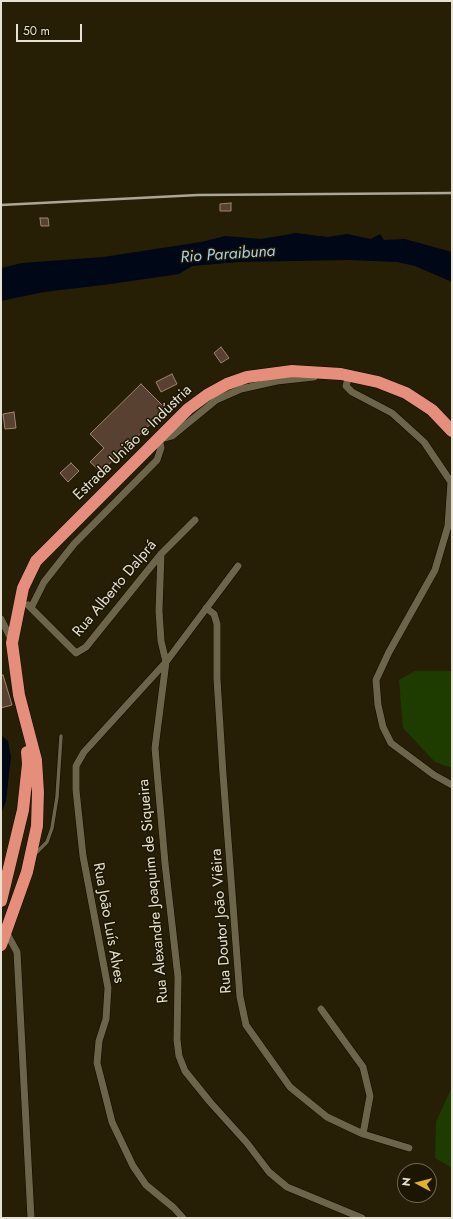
<!DOCTYPE html>
<html>
<head>
<meta charset="utf-8">
<style>
  body { margin:0 }
  #map { position:relative; width:453px; height:1219px; overflow:hidden; background:#261f06; font-family:Jost,sans-serif }
  canvas { display:block }
  .frame { position:absolute; inset:0; border:2px solid #e6e2d3; pointer-events:none }
  .north { position:absolute; left:397px; top:1163px; width:40px; height:40px; box-sizing:border-box; background:#1c1600; border:1px solid #6d6854; border-radius:50%; rotate:277deg; font-size:11px; font-weight:700; line-height:16px; text-align:center; color:#e6e2d3 }
  .north::after { content:''; display:block; margin:auto; width:14px; height:18px; background:#ddb133; clip-path:polygon(50% 0,100% 100%,50% 72%,0 100%) }
  .scale { position:absolute; left:16px; top:24px; width:66px; height:18px; box-sizing:border-box; border:2px solid #e6e2d3; border-top:0; padding-left:5px; font-size:12px; line-height:14px; white-space:nowrap; color:#e6e2d3; -webkit-text-stroke:3px #1c1600; paint-order:stroke }
</style>
</head>
<body>
<div id="map">
<canvas width="453" height="1219"></canvas>
<div class="frame"></div>
<div class="north">N</div>
<div class="scale">50 m</div>
</div>
<script>
const c = document.querySelector('canvas').getContext('2d');
c.lineJoin = 'round';
function paint(path, color) { c.fillStyle = color; c.fill(path, 'evenodd'); }
const shape = rows => new Path2D(rows.map(r => 'M' + r).join(''));
function stroke(path, color, width, dash) { c.strokeStyle = color; c.lineWidth = width; c.lineCap = dash ? 'butt' : 'round'; c.setLineDash(dash || []); c.stroke(path); }
function drawText(font, color, halo, rows, align = 'center') {
  c.font = font + ' Jost,sans-serif'; c.lineWidth = 3; c.setLineDash([]); c.textBaseline = 'middle'; c.strokeStyle = halo; c.fillStyle = color; for (const [text, x, y, turn = 0] of rows) {
    c.save(); c.translate(x, y); c.rotate((+turn || 0) * Math.PI / 180); c.textAlign = isNaN(turn) ? turn : align; if (halo) c.strokeText(text, 0, 0); c.fillText(text, 0, 0); c.restore();
  }
}
const green = shape([
  [415,671,452,671,452,768,435,762,403,728,399,680],
  [452,1087,452,1168,435,1158,436,1122]
]);
const water = shape([
  [296,233,327,237,347,234,371,239,380,234,384,240,405,239,452,252,452,282,415,266,397,262,349,260,238,262,192,266,179,274,111,284,44,292,1,301,1,268,22,263,103,257,201,242,225,236,261,239],
  [1,728,2,736,8,741,11,757,6,801,1,814]
]);
const building = shape([
  [231,203,231,211,220,211,220,204,231,203],
  [40,218,48,218,49,226,41,226,40,218],
  [221,347,229,358,221,363,214,353,221,347],
  [172,374,177,384,161,392,156,382,172,374],
  [141,384,166,409,101,472,90,462,104,448,90,434,141,384],
  [14,412,16,428,5,429,3,414,14,412],
  [71,463,79,471,68,482,60,473,71,463],
  [3,675,12,705,1,708,1,676,3,675]
]);
const lane = shape([
  [35,854,47,842,52,828,57,797,61,736]
]);
const street = shape([
  [351,376,348,379,346,386,352,392,392,413,424,442,451,482,448,526,435,570,389,652,376,680,378,705,383,727,391,743,434,775,452,785],
  [161,554,159,611,161,641,166,662,155,748,165,863,178,977,177,1040,179,1056,185,1071,210,1102,247,1143,269,1172,287,1187,362,1218],
  [28,605,76,653,86,647,161,554,195,520],
  [31,608,44,582,74,544,157,460,161,448,159,437,165,438,172,436,216,400,241,389,277,381,314,377],
  [206,608,214,614,217,624,217,679,223,774,240,997,246,1025,290,1087,327,1117,363,1134,409,1148],
  [1,619,12,641],
  [5,930,17,952,31,1218],
  [321,1009,363,1067,370,1096,363,1134],
  [183,1218,174,1208,146,1185,133,1166,112,1122,106,1098,97,1063,99,1041,106,1019,108,988,83,856,76,790,76,766,84,752,166,662,238,566]
]);
const highway = shape([
  [1,901,23,810,28,764,27,752],
  [1,945,27,872,37,826,38,792,36,760,19,695,12,643,23,588,36,561,188,409,207,395,227,384,247,377,292,371,341,374,378,382,406,393,432,410,452,431]
]);
const rail = shape([
  [1,205,198,195,452,193]
]);
const streetNames = [
  ["Estrada União e Indústria",133,443,-44],
  ["Rua Alberto Dalprá",115,589,-50],
  ["Rua Alexandre Joaquim de Siqueira",154,891,-95],
  ["Rua Doutor João Viêira",222,921,-94],
  ["Rua João Luís Alves",108,923,80]
];
const waterNames = [
  ["Rio Paraibuna",228,255,-4]
];
paint(green, '#1e3c00');
paint(water, '#000716');
paint(building, '#584131');
stroke(building, '#9e8472', 1);
stroke(lane, '#0f0800', 4.5);
stroke(street, '#0f0800', 8);
stroke(highway, '#0f0800', 13);
stroke(lane, '#6d654a', 3.5);
stroke(street, '#6d654a', 7);
stroke(highway, '#e58e7b', 12);
stroke(rail, '#aca795', 2.5);
drawText('15px', '#e6e2d3', '#1c1600', streetNames);
drawText('italic 16px', '#aad0ee', '#1c1600', waterNames);
</script>
</body>
</html>
